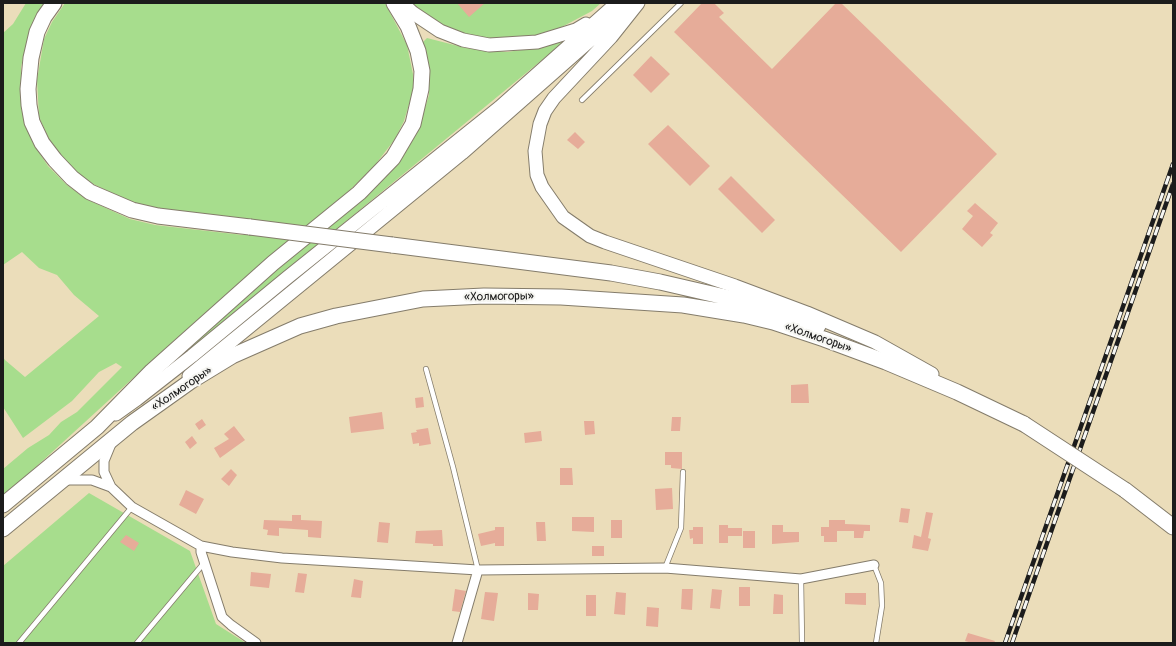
<!DOCTYPE html>
<html>
<head>
<meta charset="utf-8">
<style>
  body { margin:0 }
  #map { position:relative; width:1176px; height:646px; overflow:hidden; background:#ebddba; font-family:Pangolin,sans-serif }
  canvas { display:block }
  .frame { position:absolute; inset:0; border:4px solid #1c1c1c; pointer-events:none }
</style>
</head>
<body>
<div id="map">
<canvas width="1176" height="646"></canvas>
<div class="frame"></div>
</div>
<script>
const c = document.querySelector('canvas').getContext('2d');
c.lineJoin = 'round';
function paint(path, color) { c.fillStyle = color; c.fill(path, 'evenodd'); }
const shape = rows => new Path2D(rows.map(r => 'M' + r).join(''));
function stroke(path, color, width, dash) { c.strokeStyle = color; c.lineWidth = width; c.lineCap = dash ? 'butt' : 'round'; c.setLineDash(dash || []); c.stroke(path); }
function drawText(font, color, halo, rows, align = 'center') {
  c.font = font + ' Pangolin,sans-serif'; c.lineWidth = 4; c.setLineDash([]); c.textBaseline = 'middle'; c.strokeStyle = halo; c.fillStyle = color; for (const [text, x, y, turn = 0] of rows) {
    c.save(); c.translate(x, y); c.rotate((+turn || 0) * Math.PI / 180); c.textAlign = isNaN(turn) ? turn : align; if (halo) c.strokeText(text, 0, 0); c.fillText(text, 0, 0); c.restore();
  }
}
const green = shape([
  [26,3,44,3,30,29,21,67,21,108,26,127,36,148,48,166,67,185,86,199,130,219,155,225,243,235,255,220,158,208,134,203,95,185,77,173,60,155,49,139,39,117,37,80,44,39,52,22,65,3,385,3,407,45,413,74,413,91,404,121,395,139,375,165,351,189,178,337,3,497,3,469,28,448,49,435,61,422,77,412,122,367,116,363,99,372,72,401,23,438,3,407,3,357,5,360,25,377,99,316,74,295,57,275,39,268,22,252,3,265,3,33,13,24],
  [410,3,601,3,592,11,558,29,532,37,497,40,469,36,442,26],
  [427,38,466,48,507,52,543,47,565,41,175,362,173,360,294,251,367,195,399,163,417,133,429,95,429,76,423,42],
  [89,493,190,551,216,624,246,643,3,643,3,566]
]);
const building = shape([
  [457,3,485,3,469,17],
  [702,3,714,3,724,13,719,17,772,69,836,3,841,3,997,154,901,252,674,32],
  [651,56,670,74,651,93,633,75],
  [668,125,710,166,690,186,648,144],
  [575,132,585,142,578,149,567,140],
  [731,176,775,220,762,233,718,189],
  [975,203,998,223,990,233,993,235,982,247,962,229,973,216,967,211],
  [808,384,809,403,791,403,791,385],
  [423,397,424,407,416,408,415,398],
  [382,412,384,429,351,433,349,417],
  [672,417,681,417,680,431,671,431],
  [202,419,206,425,199,430,195,424],
  [584,421,594,421,595,434,585,435],
  [234,426,245,440,220,458,214,448,229,439,224,434],
  [428,428,431,444,419,446,419,443,413,444,411,433,417,432,416,430],
  [541,431,542,441,525,443,524,433],
  [192,436,197,443,190,449,185,442],
  [665,452,682,452,682,469,671,468,671,465,665,465],
  [560,468,572,468,573,485,560,485],
  [231,469,237,475,229,486,221,479],
  [672,488,673,509,656,510,655,489],
  [186,490,204,499,196,514,179,505],
  [901,508,910,509,908,523,899,522],
  [926,512,933,513,928,538,931,539,928,551,912,548,914,535,921,537],
  [292,515,301,515,301,520,322,521,321,538,308,537,308,530,279,528,279,536,267,535,268,530,263,529,264,520,292,521],
  [572,517,594,517,594,532,572,531],
  [611,520,622,520,622,538,611,538],
  [829,520,845,520,845,524,870,525,870,531,864,531,863,538,854,538,854,531,837,531,837,542,824,542,824,536,821,536,821,527,829,527],
  [379,522,390,523,388,543,377,542],
  [536,522,545,522,546,541,537,541],
  [719,525,728,525,728,528,742,528,742,536,728,536,728,543,719,543],
  [772,525,783,525,783,532,799,532,799,542,772,544],
  [495,527,504,527,504,546,495,546,495,543,481,546,478,534,495,530],
  [693,527,703,527,703,544,693,544,693,538,690,539,689,530,693,530],
  [442,530,443,546,433,546,433,544,415,543,416,531],
  [743,531,755,531,755,548,743,548],
  [126,535,139,543,134,551,120,542],
  [592,546,604,546,604,556,592,556],
  [251,572,271,574,269,588,250,586],
  [298,573,307,574,304,593,295,592],
  [354,579,363,581,361,598,351,597],
  [739,587,750,587,750,606,739,606],
  [455,589,466,591,460,612,452,611],
  [682,589,693,589,692,610,681,609],
  [712,589,722,590,720,609,710,608],
  [485,592,498,593,494,621,481,619],
  [616,592,626,593,625,615,614,614],
  [528,593,539,594,538,610,528,610],
  [845,593,866,593,866,605,845,604],
  [774,594,783,595,783,614,773,614],
  [586,595,596,595,596,616,586,616],
  [647,607,659,608,658,627,646,626],
  [968,633,995,641,994,643,972,643,965,641]
]);
const service = shape([
  [582,100,681,3],
  [426,369,453,467,478,570],
  [874,565,881,583,882,606,876,643],
  [665,568,681,528,683,472],
  [801,579,802,643],
  [19,643,132,507],
  [137,643,204,563]
]);
const minor = shape([
  [111,444,104,461,104,472,111,487,132,507,201,546,232,552,282,558,478,570,665,568,801,579,874,565],
  [64,480,92,480,111,487],
  [201,546,201,552,222,617,231,625,256,643],
  [457,643,478,570]
]);
const secondary = shape([
  [402,3,413,13,440,31,463,40,489,45,537,42,576,30,586,24],
  [638,3,611,37,554,98,545,111,540,124,535,151,537,175,542,187,563,217,590,236,605,242,735,286,807,313,875,342,932,374],
  [189,376,462,153,630,5],
  [116,414,137,399,192,356,288,277,500,107,617,3]
]);
const trunk = shape([
  [54,3,44,17,37,32,31,58,28,89,29,105,32,122,42,143,55,160,72,178,90,192,132,210,158,216,250,227],
  [392,245,611,273,660,282,738,300,818,326],
  [1125,490,1173,527],
  [3,505,97,427,152,371,273,263,359,193,393,158,413,124,421,89,422,71,418,51,408,26,394,3],
  [3,529,132,423,191,381,232,356,300,326,336,316,423,299,484,296,561,297,683,305,744,315,773,322,824,339,886,362,957,392,1024,424]
]);
const rail = shape([
  [1005,643,1173,164],
  [1012,643,1173,184]
]);
const trunkBridge = shape([
  [250,227,392,245],
  [1024,424,1125,490]
]);
const streetNames = [
  ["«Холмогоры»",499,297,-1],
  ["«Холмогоры»",818,338,19],
  ["«Холмогоры»",182,389,-34]
];
paint(green, '#a7dd8d');
paint(building, '#e6ac99');
stroke(service, '#847c6b', 6);
stroke(minor, '#847c6b', 11);
stroke(secondary, '#847c6b', 15);
stroke(trunk, '#847c6b', 17);
stroke(service, '#fff', 4.5);
stroke(minor, '#fff', 9);
stroke(secondary, '#fff', 13);
stroke(trunk, '#fff', 15);
stroke(rail, '#1c1c1c', 4.5);
stroke(rail, '#f6f6f2', 3, [9]);
stroke(trunkBridge, '#847c6b', 17, []);
stroke(trunkBridge, '#fff', 15);
drawText('12px', '#1c1c1c', '#f6f6f2', streetNames);
</script>
</body>
</html>
